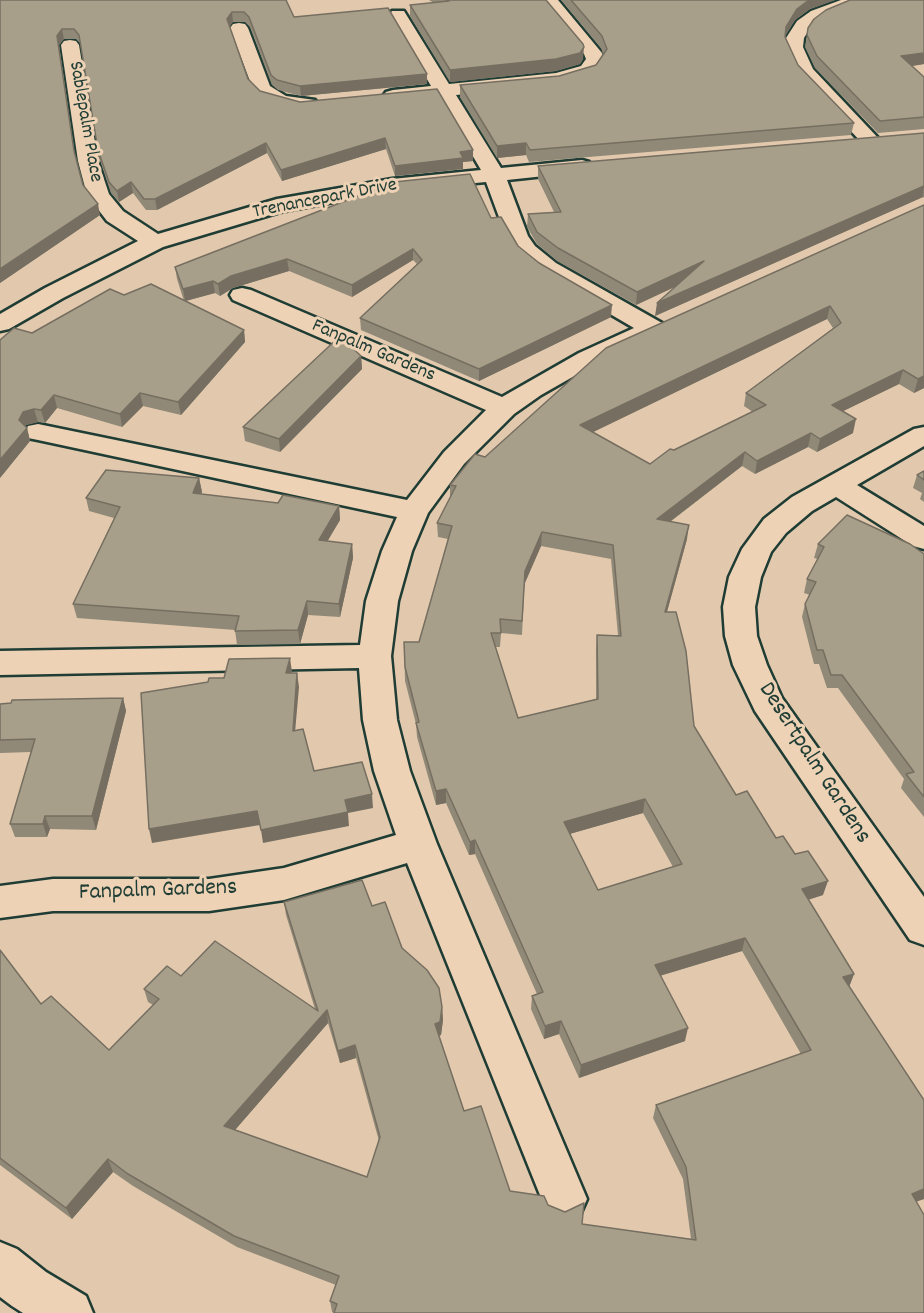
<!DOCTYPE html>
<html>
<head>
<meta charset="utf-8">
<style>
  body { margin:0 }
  canvas { display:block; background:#e2c9ad }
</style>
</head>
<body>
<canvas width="924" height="1313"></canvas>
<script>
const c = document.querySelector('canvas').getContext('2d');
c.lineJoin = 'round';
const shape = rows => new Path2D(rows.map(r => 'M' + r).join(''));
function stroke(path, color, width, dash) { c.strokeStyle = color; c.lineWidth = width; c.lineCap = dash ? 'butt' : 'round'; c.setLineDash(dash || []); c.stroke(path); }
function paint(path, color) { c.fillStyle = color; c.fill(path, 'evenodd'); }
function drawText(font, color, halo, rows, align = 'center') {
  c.font = font + ' Dekko,sans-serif'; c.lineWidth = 6; c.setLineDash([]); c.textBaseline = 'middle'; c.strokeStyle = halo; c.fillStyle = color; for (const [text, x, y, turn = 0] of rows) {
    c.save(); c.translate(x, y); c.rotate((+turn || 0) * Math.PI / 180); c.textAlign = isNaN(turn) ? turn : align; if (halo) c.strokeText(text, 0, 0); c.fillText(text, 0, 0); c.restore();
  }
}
const minor = shape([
  [540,0,558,0,602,53,604,59,600,69,595,74,558,85,456,95,501,168,582,160,589,162,593,166,589,170,582,172,507,180,528,236,535,246,556,263,662,323,666,328,662,333,597,363,541,395,514,414,464,464,428,513,412,551,398,601,391,656,397,720,410,771,437,844,587,1199,580,1215,564,1222,548,1215,407,863,284,900,209,911,53,911,0,918,0,886,53,879,209,879,284,868,396,835,374,771,363,720,359,668,0,675,0,651,360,645,366,601,382,551,397,517,38,440,28,438,24,432,28,426,38,424,407,500,444,452,486,410,233,300,230,295,233,290,242,288,251,290,502,397,579,353,634,328,540,273,519,256,506,236,486,182,392,191,280,212,163,247,63,298,9,329,0,331,0,314,45,288,138,241,107,221,87,195,78,161,61,45,64,41,70,40,76,41,79,45,98,161,109,194,123,211,158,234,277,199,392,179,481,170,438,97,393,102,386,100,383,96,386,92,393,90,431,86,389,15,392,11,404,11,449,84,556,73,581,66,586,59,584,54,540,0],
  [841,0,874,0,871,4,847,9,823,19,810,28,804,38,803,47,813,69,881,141,878,145,871,147,864,145,798,75,785,47,786,38,797,21,811,11,841,0],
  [239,23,245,24,248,28,270,86,286,96,315,100,318,104,315,108,308,110,276,105,263,100,254,92,230,28,233,24,239,23],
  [924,427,924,446,857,485,924,526,924,549,913,546,836,497,812,511,786,533,771,552,761,577,755,607,757,636,767,665,782,698,924,897,924,945,910,940,755,711,733,665,725,636,723,607,729,577,742,549,764,519,792,497,914,429,924,427],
  [0,1242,17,1249,46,1272,86,1296,93,1313,23,1313,12,1306,0,1297,0,1242]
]);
const wall = shape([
  [0,0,286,0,294,17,427,74,427,84,301,96,278,90,272,85,250,27,245,22,233,22,229,27,248,79,260,91,473,150,473,161,463,162,463,169,395,176,386,149,282,181,267,153,157,210,146,210,133,193,119,202,111,193,100,160,81,44,76,39,64,39,59,45,75,156,83,185,100,215,0,283],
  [429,0,546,0,583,59,580,64,556,71,450,82,410,16,410,5,434,3],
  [561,0,835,0,810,9,795,20,785,36,798,65,854,123,851,135,529,162,526,155,497,158,460,97,460,85,559,76,596,65,603,54,601,48],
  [924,0,924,64,912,66,924,77,924,129,878,133,815,68,805,47,808,28],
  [924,133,924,198,923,197,655,316,675,287,636,305,557,261,537,244,527,227,528,214,554,212,538,179,538,166],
  [924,205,924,388,914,393,899,384,843,411,853,433,817,452,808,447,755,474,742,466,670,522,687,539,667,612,694,726,736,795,776,838,823,895,808,900,854,974,849,987,924,1199,334,1313,332,1312,330,1301,336,1285,237,1247,133,1186,113,1172,72,1219,0,1165,0,950,41,1004,109,1050,153,1005,148,1002,144,989,181,976,315,1009,286,915,284,902,372,906,402,948,442,1007,443,1020,441,1035,439,1036,464,1111,510,1191,548,1205,582,1224,691,1239,683,1179,653,1118,656,1105,801,1054,742,951,660,976,685,1041,579,1078,559,1034,544,1039,531,1009,532,996,537,994,475,854,469,855,446,803,436,805,417,737,416,724,405,681,404,642,419,642,448,539,438,537,437,523,450,497,450,485,485,457],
  [827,319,833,328,746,393,744,406,753,412,674,450,650,464,592,432],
  [541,546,611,559,618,635,597,635,596,649,596,699,518,718,495,647,500,647,501,633,522,635,524,585],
  [643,813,673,867,598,890,570,834],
  [328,1023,340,1063,356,1058,379,1141,367,1177,235,1130],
  [491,218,518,246,611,317,479,381,361,330,360,318,417,264,413,260,352,297,289,271,233,288,220,296,215,293,186,301,244,330,245,342,181,415,143,406,122,427,57,408,45,423,38,422,26,425,25,426,27,428,30,441,0,478,32,333,124,295,184,301,177,279,175,267],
  [361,356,362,369,280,452,245,441,243,427],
  [924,471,924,502,920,499,922,493,913,488,917,475],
  [199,478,202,492,201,494,278,503,339,506,340,520,327,541,352,544,353,558,340,617,308,615,300,644,237,645,235,630,77,618,73,604,114,518,89,511,86,498],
  [818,544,924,554,924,817,901,788,904,779,838,688,827,688,819,664,814,664,802,617,805,604,810,595,804,593,807,579,818,559,814,558],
  [123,698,126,711,96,830,50,829,47,837,15,837,10,824,31,752,0,753,0,704]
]);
const shadedWall = shape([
  [809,0,835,0,810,9,795,20,784,38,786,27,797,9],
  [232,12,233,22,228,29,227,19],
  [62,29,64,39,59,45,76,162,57,36],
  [584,47,583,59,580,64,556,71,450,82,450,70],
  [924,53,924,64,899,68,901,56],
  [427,74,427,84,301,96,300,86],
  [385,138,386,149,282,181,281,170],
  [266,143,267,153,157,210,155,199],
  [526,143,526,155,497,158,497,146],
  [473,150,473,161,463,162,463,169,395,176,395,166,460,152],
  [131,182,133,193,119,202,117,191],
  [924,186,923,197,655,316,657,303],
  [98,204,100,215,0,283,0,269],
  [413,249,413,260,352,297,352,285],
  [287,259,289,271,233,288,220,296,218,284,231,276],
  [704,261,702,274,636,305,637,292],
  [213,281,215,293,185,301,183,289],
  [612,305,611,317,479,381,479,369],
  [830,306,827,319,579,439,580,425],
  [244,330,245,342,181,415,178,402],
  [361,356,362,369,280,452,279,439],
  [903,370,899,384,829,418,832,405],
  [924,376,924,388,914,393,918,379],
  [140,393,143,406,122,427,120,414],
  [54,395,57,408,45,423,41,410],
  [34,409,38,422,26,425,22,433,19,420,23,412],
  [856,419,853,433,817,452,820,439],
  [27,428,30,441,0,478,0,460],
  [811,433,808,447,755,474,757,461],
  [745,452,742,466,655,533,657,519],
  [199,478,202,492,195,506,193,493],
  [339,506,340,520,320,554,319,540],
  [689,525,687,539,663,626,665,612],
  [542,532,541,546,524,585,522,635,525,571],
  [352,544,353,558,340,617,339,604],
  [307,601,308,615,300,644,298,630],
  [290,658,292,672,288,687,286,673],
  [297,673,299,687,294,744,293,731],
  [123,698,126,711,96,830,92,816],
  [446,789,446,803,436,805,436,791],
  [372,794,373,808,348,813,349,826,263,843,261,830,345,800],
  [645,799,643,813,562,836,564,822],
  [257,811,260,825,152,843,149,829],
  [45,816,50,829,47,837,43,824],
  [475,840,475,854,469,855,470,842],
  [828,881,823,895,797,903,802,889],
  [745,938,742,951,652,978,655,965],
  [854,974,849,987,843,977],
  [442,1007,443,1020,441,1035,435,1037,435,1024],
  [327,1010,328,1023,228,1138,224,1126],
  [561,1021,559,1034,544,1039,545,1026],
  [688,1028,685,1041,579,1078,581,1065],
  [355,1045,356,1058,340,1063,338,1051],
  [108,1159,113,1172,72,1219,66,1208],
  [924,1189,924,1199,905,1206,912,1194]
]);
const building = shape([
  [0,0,286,0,294,17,388,8,427,74,300,86,277,80,271,75,249,17,244,12,232,12,227,19,248,79,260,91,300,102,437,89,473,150,460,152,463,158,395,166,385,138,281,170,266,143,155,199,144,199,131,182,117,191,109,182,98,150,79,35,74,29,62,29,57,36,74,151,83,185,98,204,0,269,0,0],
  [446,0,546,0,583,44,584,47,580,53,556,59,450,70,410,5,449,1,446,0],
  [571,0,809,0,797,9,786,27,785,37,798,65,854,123,530,150,526,143,497,146,460,85,559,76,596,65,607,49,602,36,571,0],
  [850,0,924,0,924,53,901,56,924,77,924,117,880,121,817,56,807,35,808,28,814,19,826,10,850,0],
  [924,133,924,186,657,303,704,261,637,292,558,248,537,232,528,214,561,212,538,166,924,133],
  [470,174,491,218,501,217,518,246,539,263,612,305,479,369,360,318,422,260,413,249,352,285,287,259,231,276,218,284,213,281,183,289,175,267,394,182,470,174],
  [924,205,924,376,918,379,903,370,832,405,856,419,820,439,811,433,757,461,745,452,657,519,689,525,665,612,676,612,686,651,694,726,736,795,747,791,776,838,783,836,795,854,808,851,828,881,802,889,854,974,843,977,924,1100,924,1189,912,1194,924,1215,924,1313,334,1313,337,1304,330,1301,339,1276,234,1236,128,1174,108,1159,66,1208,0,1158,0,950,41,1004,51,996,109,1050,159,999,144,989,167,966,181,976,215,941,318,1011,284,902,362,880,372,906,385,902,402,948,427,970,439,988,442,1007,440,1022,435,1024,464,1111,481,1106,510,1191,544,1196,548,1205,565,1212,584,1203,582,1224,696,1240,686,1167,656,1105,811,1050,745,938,655,965,688,1028,581,1065,561,1021,545,1026,532,996,543,992,475,840,470,842,446,789,436,791,416,723,419,722,405,667,404,642,419,642,452,526,437,523,456,486,450,485,475,454,485,457,606,348,924,205],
  [830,306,841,323,746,393,766,405,674,450,670,449,650,464,580,425,830,306],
  [542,532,613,545,621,636,597,635,598,699,518,718,491,633,501,633,500,619,522,621,525,571,542,532],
  [645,799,682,864,598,890,564,822,645,799],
  [327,1010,338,1051,355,1045,380,1137,367,1177,224,1126,327,1010],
  [151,284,244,330,178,402,140,393,120,414,54,395,41,410,34,409,23,412,19,420,27,428,0,460,0,340,14,328,32,333,110,289,124,295,151,284],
  [340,336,361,356,279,439,243,427,340,336],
  [106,470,199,478,193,493,278,503,283,495,339,506,319,540,352,544,339,604,307,601,298,630,235,631,239,616,73,604,120,507,86,498,106,470],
  [924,471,924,480,917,475,924,471],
  [847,515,910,544,924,554,924,797,906,774,914,772,842,675,831,675,823,650,817,650,805,604,816,582,807,579,824,547,818,544,847,515],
  [290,658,286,673,297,673,293,731,303,729,314,771,362,762,372,794,345,800,348,812,261,830,257,811,149,829,141,693,208,682,209,678,224,678,229,659,290,658],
  [123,698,92,816,45,816,43,824,10,824,35,739,0,740,0,704,11,703,12,700,123,698]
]);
const farStreetnames = [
  ["Sablepalm Place",84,122,80],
  ["Trenancepark Drive",325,200,-11],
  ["Fanpalm Gardens",373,352,23]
];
const streetNames = [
  ["Desertpalm Gardens",813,764,57],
  ["Fanpalm Gardens",158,892,-2]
];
stroke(minor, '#1f3d34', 5);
paint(minor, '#eed2b5');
paint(wall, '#908977');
paint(shadedWall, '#766f61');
paint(building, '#a89f8a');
stroke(building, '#766f61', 1.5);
drawText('20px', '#1f3d34', '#eed2b5', farStreetnames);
drawText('24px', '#1f3d34', '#eed2b5', streetNames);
</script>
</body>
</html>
